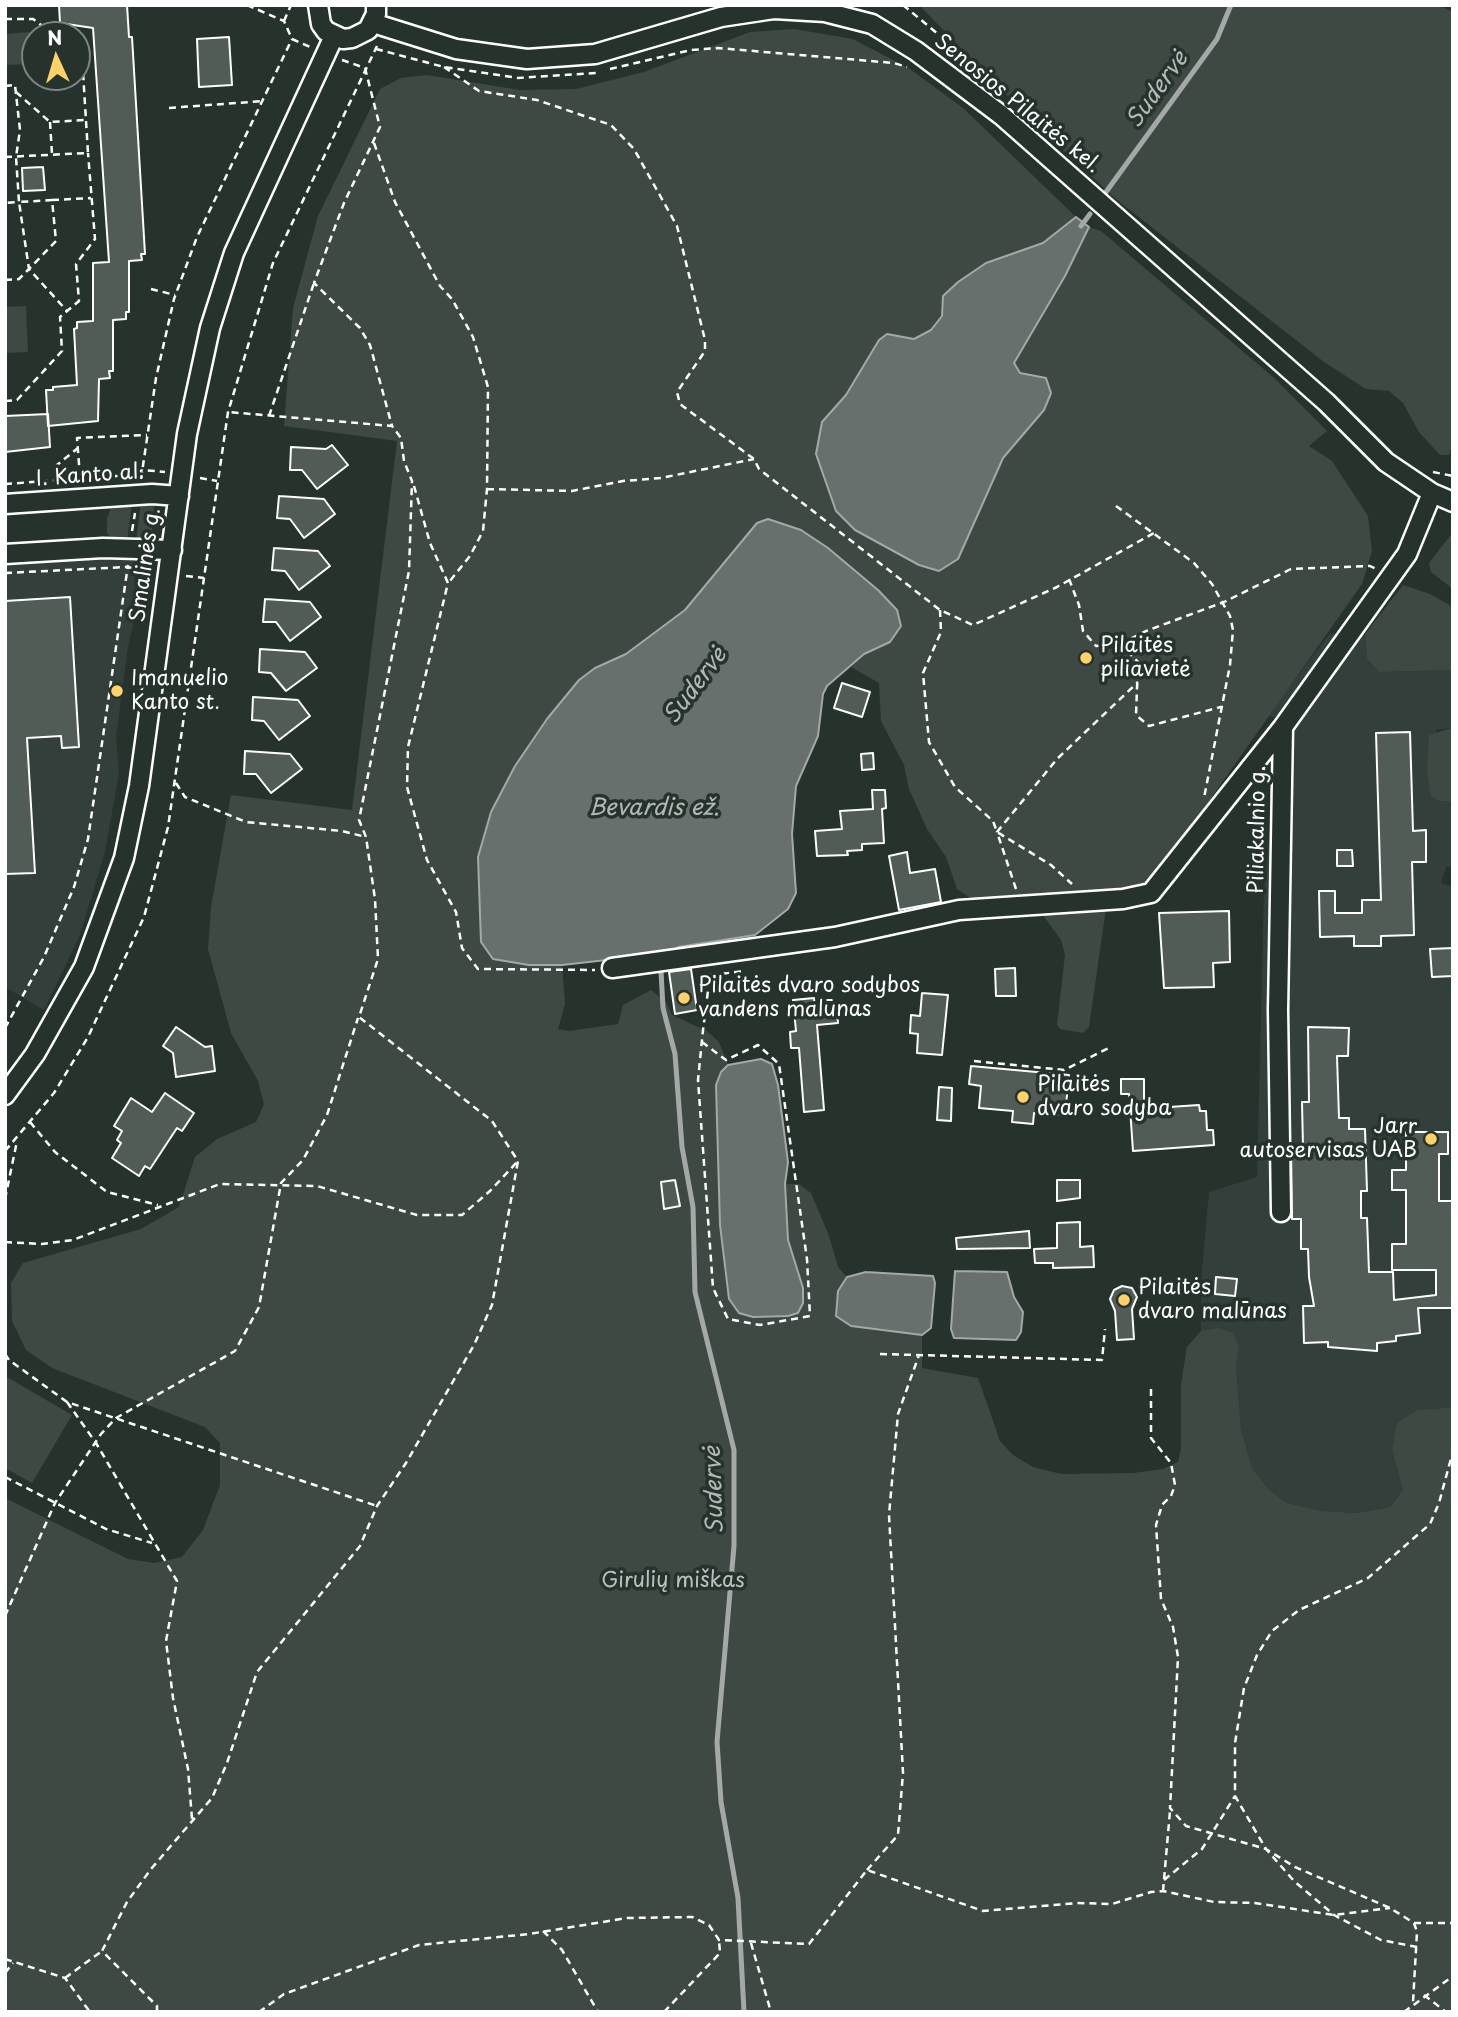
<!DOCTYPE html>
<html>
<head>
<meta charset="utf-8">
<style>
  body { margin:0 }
  #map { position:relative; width:1458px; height:2017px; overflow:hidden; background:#26332d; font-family:"Playpen Sans",sans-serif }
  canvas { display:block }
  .frame { position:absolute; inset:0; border:7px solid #fff; pointer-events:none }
  .north { position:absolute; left:21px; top:21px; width:70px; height:70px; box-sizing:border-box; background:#26332d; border:2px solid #7d8581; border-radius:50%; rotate:356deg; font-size:19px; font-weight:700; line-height:28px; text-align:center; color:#fff }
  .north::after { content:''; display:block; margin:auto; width:24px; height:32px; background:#ffd166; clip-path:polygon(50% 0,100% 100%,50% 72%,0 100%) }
</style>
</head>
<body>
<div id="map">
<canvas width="1458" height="2017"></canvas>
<div class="frame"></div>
<div class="north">N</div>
</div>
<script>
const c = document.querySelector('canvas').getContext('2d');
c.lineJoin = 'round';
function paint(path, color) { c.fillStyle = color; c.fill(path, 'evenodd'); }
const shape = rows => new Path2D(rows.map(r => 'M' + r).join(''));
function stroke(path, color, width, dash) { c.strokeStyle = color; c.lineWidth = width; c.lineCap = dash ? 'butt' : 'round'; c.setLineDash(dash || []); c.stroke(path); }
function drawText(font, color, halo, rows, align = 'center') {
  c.font = font + ' "Playpen Sans",sans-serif'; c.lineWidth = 7; c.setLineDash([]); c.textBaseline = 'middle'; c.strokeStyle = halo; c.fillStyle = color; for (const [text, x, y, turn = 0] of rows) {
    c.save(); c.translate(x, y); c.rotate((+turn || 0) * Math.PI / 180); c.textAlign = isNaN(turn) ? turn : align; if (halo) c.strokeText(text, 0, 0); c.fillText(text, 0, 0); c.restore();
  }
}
const built = shape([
  [122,557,139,558,147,566,128,647,116,737,119,773,105,852,80,935,44,1010,5,987,5,563],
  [1330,633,1365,634,1367,659,1379,672,1452,670,1452,728,1436,730,1440,801,1453,802,1453,867,1446,867,1441,883,1453,887,1453,1407,1418,1410,1392,1451,1403,1490,1390,1507,1357,1513,1322,1511,1287,1503,1269,1490,1252,1468,1241,1429,1236,1366,1239,1347,1201,1331,1201,1282,1209,1192,1257,1177,1264,890,1281,721,1268,715]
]);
const green = shape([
  [919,5,1438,5,1453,12,1453,442,1449,455,1440,455,1419,432,1403,403,1389,391,1366,389,1324,362,1117,200,1028,117],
  [794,29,853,39,910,69,963,108,1076,217,1043,243,986,263,943,296,942,316,931,330,914,339,886,334,879,340,846,395,822,422,981,509,1003,458,1044,410,1029,375,1020,373,1014,363,1065,276,1089,227,1101,231,1273,377,1327,431,1309,446,1332,461,1368,516,1372,551,1362,584,1154,879,1142,887,1108,894,1089,1027,1083,1033,1060,1029,1057,1025,1065,955,1061,940,1031,899,983,901,972,899,957,889,946,857,927,829,909,789,904,765,881,721,879,683,851,667,864,654,891,641,897,610,878,590,801,530,757,523,685,610,626,654,595,668,579,680,547,719,515,766,490,812,478,857,481,942,493,959,529,965,562,965,565,1004,558,1029,569,1031,618,1024,623,1005,651,990,666,1002,672,1015,707,1031,719,1042,728,1065,721,1072,716,1085,720,1224,725,1275,798,1313,803,1303,803,1288,788,1240,785,1184,799,1184,811,1193,829,1236,838,1267,847,1277,838,1291,851,1326,922,1335,922,1368,978,1378,1000,1441,1013,1455,1033,1467,1061,1474,1133,1473,1163,1469,1178,1462,1181,1448,1181,1384,1187,1347,1201,1331,1219,1328,1233,1333,1239,1347,1236,1366,1241,1429,1252,1468,1269,1490,1287,1503,1322,1511,1357,1513,1390,1507,1403,1490,1392,1451,1397,1423,1418,1410,1453,1407,1453,2012,5,2012,5,1498,128,1559,154,1563,182,1557,203,1530,220,1485,220,1443,205,1427,52,1368,26,1350,12,1321,11,1283,23,1263,141,1229,179,1207,195,1157,217,1139,256,1122,264,1104,258,1081,231,1033,208,949,211,907,231,795,352,810,397,441,284,426,293,308,318,216,380,89,401,78,427,75,520,90,576,89,644,72,750,32],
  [29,32,30,64,5,65,5,34],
  [26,306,28,352,5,353,5,307],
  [155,501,151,537,136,541,141,503],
  [132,503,127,542,117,543,107,533,107,518,111,508],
  [1453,532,1453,589,1431,572,1429,563],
  [1403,585,1430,594,1453,607,1453,802,1440,801,1431,796,1427,771,1429,735,1452,728,1452,670,1379,672,1367,659,1365,634],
  [5,1376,72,1415,32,1483,5,1468]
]);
const water = shape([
  [1076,217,1089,227,1065,276,1014,363,1020,373,1046,378,1051,393,1044,410,1003,458,958,559,939,571,919,565,855,530,836,511,816,454,822,422,846,395,879,340,887,334,914,339,931,330,942,316,943,296,958,282,986,263,1043,243,1076,217],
  [768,519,801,530,828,548,878,590,897,610,901,626,890,642,864,654,827,686,823,694,818,736,796,786,792,834,796,893,788,909,755,935,678,947,675,951,660,954,562,965,529,965,493,959,481,942,478,857,491,812,515,766,547,719,579,680,595,668,626,654,685,610,757,523,768,519],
  [761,1059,772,1064,778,1085,788,1162,785,1184,788,1240,803,1288,803,1303,798,1313,788,1316,753,1317,739,1313,729,1299,720,1225,716,1085,721,1072,728,1065,761,1059],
  [955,1271,1007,1272,1014,1297,1023,1312,1021,1332,1016,1340,954,1338,951,1329,955,1271],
  [866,1272,933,1276,935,1283,931,1328,922,1335,851,1326,836,1316,838,1291,847,1277,866,1272]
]);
const stream = shape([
  [1106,192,1217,39,1231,5],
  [1081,226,1090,214],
  [661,971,663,1008,675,1054,682,1147,693,1207,695,1292,734,1450,734,1546,717,1742,721,1802,738,1898,744,2012]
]);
const building = shape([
  [59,5,127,5,129,37,132,37,145,254,141,254,142,260,129,261,129,312,126,312,126,319,113,320,113,371,109,371,110,378,99,379,98,421,48,426,46,390,53,390,53,387,77,385,74,329,77,328,77,322,93,321,93,263,109,262,93,28,60,23,59,5],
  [229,37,232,85,199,87,197,39,229,37],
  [43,167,45,190,23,191,22,168,43,167],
  [48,414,50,447,5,452,5,416,48,414],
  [332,445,348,465,317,489,302,470,290,470,291,447,326,449,332,445],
  [279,496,324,499,335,514,304,538,290,519,277,518,279,496],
  [274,548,318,551,330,566,299,590,285,571,272,570,274,548],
  [70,597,79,747,62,748,61,736,27,738,35,873,5,874,5,601,70,597],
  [265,599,310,602,321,617,290,641,276,622,263,622,265,599],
  [260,649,305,652,317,668,286,691,271,673,259,672,260,649],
  [842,683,870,692,862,717,834,708,842,683],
  [253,697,298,700,310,716,279,740,264,721,252,720,253,697],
  [1410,732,1413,831,1426,830,1426,862,1412,862,1414,935,1381,936,1381,946,1354,946,1354,936,1320,937,1319,891,1335,891,1335,913,1362,913,1362,900,1381,900,1376,733,1410,732],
  [245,751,290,754,302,769,271,793,256,774,244,774,245,751],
  [873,753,874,769,862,770,861,754,873,753],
  [872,790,885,790,886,808,882,809,884,843,862,844,862,850,847,851,848,855,817,856,815,831,842,829,840,811,873,809,872,790],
  [1337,850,1352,850,1353,866,1337,866,1337,850],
  [907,852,910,873,935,869,941,902,899,910,889,856,907,852],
  [1229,911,1230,962,1213,963,1214,987,1164,988,1159,913,1229,911],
  [1453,948,1453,976,1432,977,1430,949,1453,948],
  [1015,968,1016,996,996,996,995,969,1015,968],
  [691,969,697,1010,675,1014,669,972,691,969],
  [922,993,948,995,942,1055,917,1053,918,1034,910,1033,911,1015,920,1016,922,993],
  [814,998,815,1011,837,1009,838,1023,817,1025,824,1110,804,1112,799,1048,791,1048,790,1032,796,1031,793,1000,814,998],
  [176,1027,205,1047,212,1046,215,1071,176,1077,173,1053,163,1046,176,1027],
  [1308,1027,1349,1028,1348,1056,1337,1056,1339,1118,1349,1118,1349,1129,1365,1129,1367,1191,1361,1191,1361,1218,1367,1218,1369,1272,1393,1272,1394,1300,1436,1295,1436,1270,1392,1270,1392,1244,1406,1244,1406,1190,1392,1190,1392,1170,1406,1170,1406,1132,1448,1132,1448,1154,1439,1154,1439,1201,1453,1201,1453,1308,1418,1308,1420,1333,1396,1336,1396,1341,1377,1343,1377,1351,1328,1347,1328,1342,1304,1343,1303,1306,1314,1306,1309,1277,1308,1249,1301,1249,1301,1219,1292,1219,1291,1148,1303,1148,1302,1102,1309,1102,1308,1027],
  [971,1066,1069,1075,1065,1115,1034,1113,1033,1124,1012,1122,1013,1111,979,1108,981,1086,969,1084,971,1066],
  [1121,1079,1144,1079,1144,1105,1154,1104,1154,1108,1199,1105,1200,1111,1206,1111,1207,1130,1213,1130,1214,1145,1133,1151,1129,1094,1121,1094,1121,1079],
  [939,1087,952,1088,951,1121,937,1120,939,1087],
  [165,1093,194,1113,182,1131,177,1128,150,1169,145,1166,139,1176,112,1158,121,1143,117,1140,122,1131,114,1126,131,1098,152,1112,165,1093],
  [675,1180,680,1206,664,1209,661,1182,675,1180],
  [1057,1180,1080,1180,1080,1198,1057,1201,1057,1180],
  [1080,1222,1080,1247,1093,1246,1094,1267,1053,1268,1053,1263,1035,1263,1034,1249,1057,1248,1057,1223,1080,1222],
  [1029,1231,1030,1248,957,1249,956,1238,1029,1231],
  [1216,1277,1237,1279,1235,1296,1215,1294,1216,1277],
  [1122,1286,1132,1288,1137,1297,1132,1309,1134,1339,1117,1340,1115,1311,1110,1299,1114,1290,1122,1286]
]);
const path = shape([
  [247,5,284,21,292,39,310,47],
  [903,5,950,44,967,68],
  [1449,5,1453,7],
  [5,19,33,19,54,35],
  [284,21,291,5],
  [376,49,444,67,518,78,596,73],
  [342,60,365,68],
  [444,67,479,91,537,100,611,125,634,149,677,226,705,340,705,351,677,392,680,404,754,459,759,469,940,610,973,625,1057,587,1154,533],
  [365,68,380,127,344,203,314,283,360,328,370,345,392,426],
  [610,69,691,50,718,48,894,63,907,67],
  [5,86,15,85,20,130,16,157,19,202,5,203],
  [16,92,50,122,85,120],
  [169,108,263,101],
  [50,122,52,154],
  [374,143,395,202,440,286,452,299,473,337,488,387,487,489,483,531,470,556,449,582],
  [5,157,88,153,82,56,77,52],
  [52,200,91,198],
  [5,280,19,279,29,269,56,241,52,200,19,202,29,269,67,311],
  [151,289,175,295],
  [5,401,17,400,62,351,60,317,79,301,76,264,95,239,88,153],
  [269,416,314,283],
  [1433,472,1453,476],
  [80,477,77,438,147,435],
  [200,478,217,481],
  [141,479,156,378,174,299,197,237,292,39],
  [57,480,57,465,78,448],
  [5,484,129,475,143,470,165,472],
  [414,486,430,543,448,583,408,747,407,787,427,860,456,912,462,948,478,969,595,970],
  [487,489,572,491,623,481,661,478,754,459],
  [1116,506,1194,563,1212,584,1230,616,1233,630,1230,665,1204,798],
  [132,531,135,513],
  [5,573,127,567,152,571],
  [186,576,204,578],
  [1069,579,1079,605,1083,631,1096,646,1120,644,1138,662,1136,715,1149,726,1221,707],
  [940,610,941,632,923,673,929,742,955,787,993,821,997,832,1051,865,1072,884],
  [1120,644,1146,631,1224,602,1291,569,1370,566,1376,569],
  [176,783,185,797,246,822,342,831,366,837],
  [1016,889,997,832,1057,759,1138,682],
  [5,1028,44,957,74,887,88,839,128,565],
  [702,1042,726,1060,758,1045,779,1064,807,1259,810,1316,760,1325,728,1319,713,1288,698,1080,703,1030,710,975,746,971],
  [974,1061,1064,1070,1111,1047],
  [30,1122,55,1152,107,1192,158,1205],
  [5,1151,54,1093,88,1037,144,917,168,827,228,412,273,263,377,46],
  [5,1199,17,1141],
  [5,1242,42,1244,73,1240,220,1184,317,1186,417,1215,462,1215,490,1191,518,1161],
  [5,1354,9,1360,67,1402,377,1506],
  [880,1354,1102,1360,1105,1329],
  [1151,1389,1151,1438,1171,1463,1175,1485,1171,1496,1162,1505,1156,1525,1161,1599,1173,1627,1178,1657,1170,1808,1186,1826,1266,1849,1295,1867,1390,1908,1414,1923,1417,1932,1413,2002],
  [67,1402,96,1443,177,1581,166,1641,173,1698,188,1769,192,1819],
  [5,1477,106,1529,152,1543],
  [5,1616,55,1503,101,1434,116,1418,235,1351,259,1307,281,1183,303,1160,327,1115,358,1018],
  [867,1870,898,1835,903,1773,889,1515,898,1414,919,1355],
  [1164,1880,1202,1849,1235,1796],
  [1163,1891,1170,1811],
  [1414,1923,1453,1923],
  [543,1931,562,1950,598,2012],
  [751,1943,771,2012],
  [1417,1947,1381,1940,1334,1915,1294,1881,1266,1849,1235,1796,1235,1743,1244,1688,1257,1655,1272,1631,1299,1610,1368,1578,1430,1524,1439,1503,1453,1451],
  [5,1959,65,1978,90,2012],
  [5,1973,13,1963],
  [65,1978,102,1951],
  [1424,1995,1446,2012],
  [157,2012,157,2006,102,1951,127,1902,151,1869,212,1798,227,1763,257,1672,360,1546,377,1506,406,1463,474,1345,492,1305,518,1161,492,1121,359,1017,378,959,375,899,366,837,359,820,409,571,412,481,404,461,401,438,392,426,228,412],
  [259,2012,284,1994,419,1945,529,1934,627,1918,692,1917,709,1925,719,1940,809,1944,867,1870,983,1911,1077,1903,1112,1904,1151,1892,1163,1891,1214,1902,1255,1903,1334,1915,1390,1908],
  [664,2012,720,1953,719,1940],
  [1404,2012,1453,1976]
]);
const minor = shape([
  [318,5,321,24,326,31,343,39,352,38,368,30,376,14,376,5],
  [373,23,456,49,527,59,595,54,721,17,774,9,825,12,872,24,916,51,1001,115,1326,402,1386,462,1432,493,1453,502],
  [5,504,152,494,179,496],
  [5,554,103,548,172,550],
  [612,968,835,937,959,910,1123,899,1151,893,1283,727],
  [5,1095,35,1054,84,967,124,858,139,786,187,434,210,328,234,253,334,36],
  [1281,1212,1278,1010,1283,727,1407,554,1432,493]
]);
const markers = [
  [1086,658,7,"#ffd166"],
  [117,691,7,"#ffd166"],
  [684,998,7,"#ffd166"],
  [1023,1097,7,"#ffd166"],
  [1431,1139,7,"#ffd166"],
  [1124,1300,7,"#ffd166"]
];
const streetNames = [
  ["Senosios Pilaitės kel.",1017,104,39],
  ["I. Kanto al.",90,476,-4],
  ["Smalinės g.",146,565,-82],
  ["Piliakalnio g.",1258,830,-89]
];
const poiNames = [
  ["Pilaitės",1100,646],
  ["piliavietė",1100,670],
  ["Imanuelio",131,679],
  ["Kanto st.",131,703],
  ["Pilaitės dvaro sodybos",698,986],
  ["vandens malūnas",698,1010],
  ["Pilaitės",1037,1085],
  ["dvaro sodyba",1037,1109],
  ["Jarr",1417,1127,"right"],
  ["autoservisas UAB",1417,1151,"right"],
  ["Pilaitės",1138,1288],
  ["dvaro malūnas",1138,1312]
];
const parkNames = [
  ["Girulių miškas",673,1581]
];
const waterNames = [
  ["Sudervė",1158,90,-54],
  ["Sudervė",696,686,-53],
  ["Bevardis ež.",654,809],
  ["Sudervė",715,1490,-92]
];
paint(built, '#333f3a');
paint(green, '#3e4944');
paint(water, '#67706c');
stroke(water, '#a4a9a7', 2);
stroke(stream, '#a4a9a7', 5);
paint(building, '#515c57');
stroke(building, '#fff', 2);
stroke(minor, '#fff', 23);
stroke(path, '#fff', 2.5, [7, 5]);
stroke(minor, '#26332d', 18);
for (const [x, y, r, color] of markers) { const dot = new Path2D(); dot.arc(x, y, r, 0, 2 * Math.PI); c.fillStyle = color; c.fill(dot); stroke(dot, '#26332d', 2.5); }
drawText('21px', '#fff', '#26332d', streetNames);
drawText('21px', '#fff', '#26332d', poiNames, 'left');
drawText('21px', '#bbbfbe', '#26332d', parkNames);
drawText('italic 23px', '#b3b8b6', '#26332d', waterNames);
</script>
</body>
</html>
